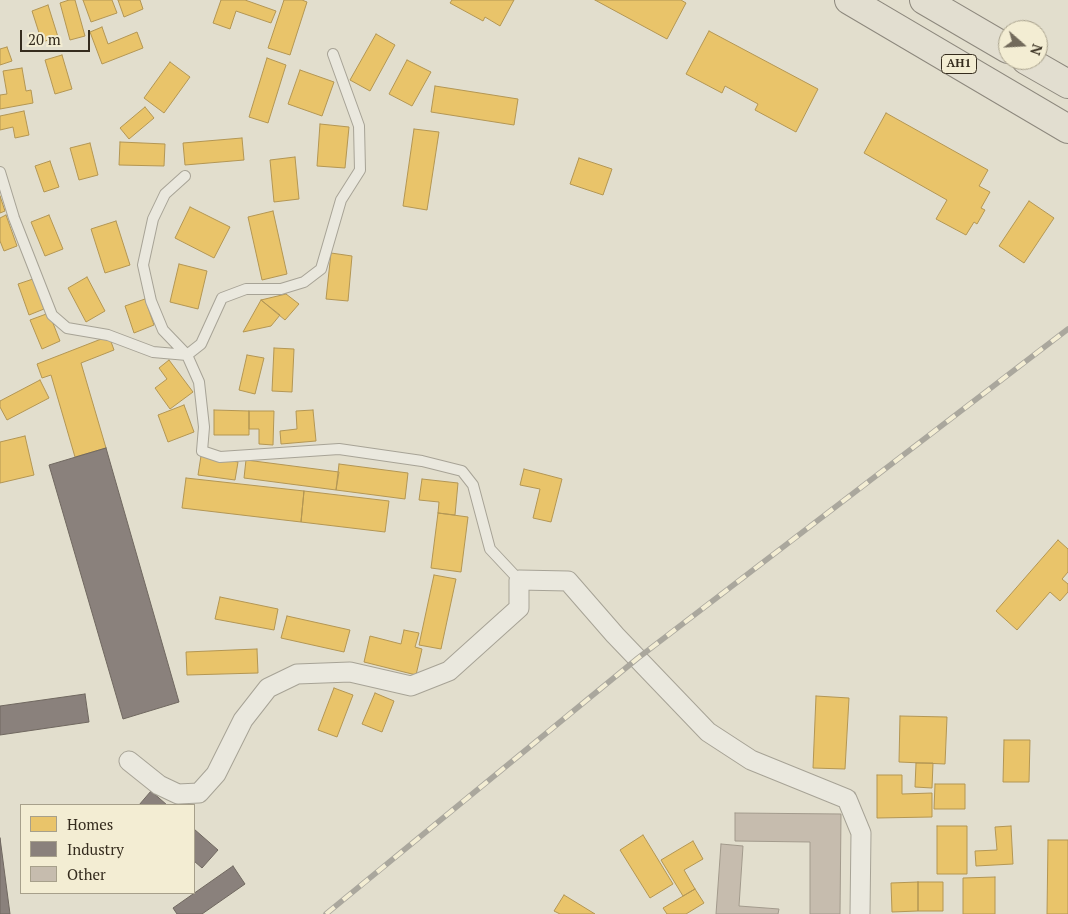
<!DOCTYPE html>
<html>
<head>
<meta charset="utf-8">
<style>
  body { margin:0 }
  #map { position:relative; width:1068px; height:914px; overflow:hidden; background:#e2decd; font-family:"PT Serif",serif }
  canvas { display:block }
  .legend { position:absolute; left:20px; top:804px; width:175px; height:90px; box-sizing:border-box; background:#f3edd3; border:1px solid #a7a08b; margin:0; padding:6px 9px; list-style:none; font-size:15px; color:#352c1e }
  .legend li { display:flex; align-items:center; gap:10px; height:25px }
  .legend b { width:25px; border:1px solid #a7a08b }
  .north { position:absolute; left:998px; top:20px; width:50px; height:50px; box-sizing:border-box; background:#f3edd3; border:1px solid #a7a08b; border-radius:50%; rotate:109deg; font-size:14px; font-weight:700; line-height:20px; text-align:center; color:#352c1e }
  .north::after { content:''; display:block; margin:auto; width:18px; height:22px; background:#726a5b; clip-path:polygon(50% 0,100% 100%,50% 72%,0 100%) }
  .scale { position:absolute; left:20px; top:30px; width:70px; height:22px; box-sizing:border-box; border:2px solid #352c1e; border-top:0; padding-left:6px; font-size:15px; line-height:18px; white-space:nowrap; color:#352c1e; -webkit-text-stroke:4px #f3edd3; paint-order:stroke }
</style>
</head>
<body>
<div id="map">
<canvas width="1068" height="914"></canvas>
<ul class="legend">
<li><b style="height:14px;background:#e9c46a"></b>Homes</li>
<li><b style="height:14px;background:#8a817c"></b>Industry</li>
<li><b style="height:14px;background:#c6bcae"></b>Other</li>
</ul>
<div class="north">N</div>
<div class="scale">20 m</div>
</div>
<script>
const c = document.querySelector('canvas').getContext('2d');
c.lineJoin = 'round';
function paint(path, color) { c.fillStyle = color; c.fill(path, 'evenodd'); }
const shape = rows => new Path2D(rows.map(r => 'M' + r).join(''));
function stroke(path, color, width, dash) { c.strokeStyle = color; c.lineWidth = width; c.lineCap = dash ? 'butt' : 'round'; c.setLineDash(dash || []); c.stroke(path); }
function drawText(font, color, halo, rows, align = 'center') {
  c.font = font + ' "PT Serif",serif'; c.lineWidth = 5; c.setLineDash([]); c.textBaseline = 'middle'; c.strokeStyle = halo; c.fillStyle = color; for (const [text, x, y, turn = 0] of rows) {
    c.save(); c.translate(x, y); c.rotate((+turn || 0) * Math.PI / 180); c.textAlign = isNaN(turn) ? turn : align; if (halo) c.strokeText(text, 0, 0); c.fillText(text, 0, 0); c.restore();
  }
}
const homes = shape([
  [69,0,75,0,85,36,70,40,60,3,69,0],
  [83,0,112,0,117,13,91,22,83,0],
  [118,0,140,0,143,9,124,17,118,0],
  [221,0,245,0,276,11,271,23,236,11,230,29,213,23,221,0],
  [284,0,302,0,307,2,290,55,268,48,284,0],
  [452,0,514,0,500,26,485,17,483,21,450,3,452,0],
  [595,0,681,0,686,3,667,39,595,0],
  [48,5,58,37,42,42,32,11,48,5],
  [102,27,108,44,137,32,143,48,102,64,90,32,102,27],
  [709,31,818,89,796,132,755,110,758,104,725,86,722,93,686,74,709,31],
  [376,34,395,45,370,91,350,80,376,34],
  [7,47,12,61,0,65,0,49,7,47],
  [62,55,72,89,55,94,45,60,62,55],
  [267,58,286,65,268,123,249,117,267,58],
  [407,60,431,72,412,106,389,94,407,60],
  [170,62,190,77,164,113,144,98,170,62],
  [22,68,26,91,31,90,33,103,0,109,0,95,7,94,3,71,22,68],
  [300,70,334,82,322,116,288,104,300,70],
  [435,86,518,99,514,125,431,112,435,86],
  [145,107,154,118,129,139,120,128,145,107],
  [24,111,29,135,15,138,13,127,0,130,0,116,24,111],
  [886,113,988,170,979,186,990,192,981,208,985,210,977,224,974,222,966,235,936,219,947,200,864,153,886,113],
  [320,124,349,127,345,168,317,166,320,124],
  [414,129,439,132,427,210,403,206,414,129],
  [242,138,244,160,185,165,183,143,242,138],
  [120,142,165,144,164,166,119,165,120,142],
  [90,143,98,175,79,180,70,148,90,143],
  [295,157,299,199,274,202,270,160,295,157],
  [579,158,612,169,603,195,570,184,579,158],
  [50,161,59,187,44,192,35,166,50,161],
  [0,196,5,211,0,213,0,196],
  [1029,201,1054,218,1024,263,999,246,1029,201],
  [190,207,230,227,214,258,175,238,190,207],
  [273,211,287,274,262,280,248,217,273,211],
  [6,215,17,246,4,251,0,241,0,218,6,215],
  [49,215,63,249,45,256,31,222,49,215],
  [116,221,130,265,105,273,91,229,116,221],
  [331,253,352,256,348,301,326,299,331,253],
  [179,264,207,271,198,309,170,302,179,264],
  [87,277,105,311,86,322,68,288,87,277],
  [33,279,44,309,29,315,18,284,33,279],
  [286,294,299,304,285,320,261,300,286,294],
  [145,299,154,325,134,333,125,306,145,299],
  [261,300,280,315,271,326,243,332,261,300],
  [49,313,60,341,42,349,30,320,49,313],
  [109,336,114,350,81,363,106,448,75,457,51,375,42,378,37,364,109,336],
  [274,348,294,349,292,392,272,391,274,348],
  [247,355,264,358,255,394,239,390,247,355],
  [169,360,193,392,170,409,155,388,167,379,159,368,169,360],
  [40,380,49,398,7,420,0,407,0,401,40,380],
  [184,405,194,432,168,442,158,415,184,405],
  [214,410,249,411,249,435,214,435,214,410],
  [313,410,316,441,281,444,280,431,297,429,296,411,313,410],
  [249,411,274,411,273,445,259,444,259,429,249,429,249,411],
  [25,436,34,475,0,483,0,442,25,436],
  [201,456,238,462,235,480,198,475,201,456],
  [246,460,339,472,336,490,244,478,246,460],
  [339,464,408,473,405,499,336,490,339,464],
  [524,469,562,479,551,522,533,518,540,489,520,485,524,469],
  [186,478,304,491,301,522,182,508,186,478],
  [422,479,458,483,455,515,438,513,439,502,419,500,422,479],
  [304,491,389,501,385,532,301,522,304,491],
  [438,513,468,517,461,572,431,568,438,513],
  [1058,540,1068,549,1068,572,1062,579,1068,584,1068,592,1060,601,1050,592,1017,630,996,611,1058,540],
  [434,575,456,579,441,649,419,645,434,575],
  [220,597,278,609,274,630,215,619,220,597],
  [287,616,350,630,344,652,281,638,287,616],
  [404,630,419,633,415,647,422,649,416,675,364,662,370,636,401,644,404,630],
  [257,649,258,673,187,675,186,652,257,649],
  [334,688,353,695,337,737,318,730,334,688],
  [375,693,394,701,382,732,362,724,375,693],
  [816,696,849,698,845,769,813,768,816,696],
  [900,716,947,717,945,764,899,762,900,716],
  [1004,740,1030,740,1029,782,1003,782,1004,740],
  [916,763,933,763,932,788,915,787,916,763],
  [877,775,902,775,902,794,932,793,932,817,877,818,877,775],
  [935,784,965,784,965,809,934,809,935,784],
  [937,826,967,826,967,874,937,874,937,826],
  [1011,826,1013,864,976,866,975,851,997,850,995,827,1011,826],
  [643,835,673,884,650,898,620,850,643,835],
  [1048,840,1068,840,1068,914,1047,914,1048,840],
  [693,841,703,859,684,870,695,889,683,896,661,860,693,841],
  [995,877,995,914,963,914,963,878,995,877],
  [918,882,943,882,943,911,918,911,918,882],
  [918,882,918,911,892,912,891,883,918,882],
  [695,889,704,903,686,914,667,914,663,908,695,889],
  [564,895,595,914,560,914,554,911,564,895]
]);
const industry = shape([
  [106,448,179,702,123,719,49,465,106,448],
  [85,694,89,722,0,735,0,706,85,694],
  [151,791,167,805,139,805,151,791],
  [194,829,218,850,202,868,194,861,194,829],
  [0,838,10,914,0,914,0,838],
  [233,866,245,884,202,914,177,914,173,908,233,866]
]);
const building = shape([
  [735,813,841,814,840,914,810,914,810,842,735,841,735,813],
  [721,844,743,846,739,906,779,909,778,914,716,914,721,844]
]);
const service = shape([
  [0,172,14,218,52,315,67,328,108,335,153,352,187,355,201,344,222,298,246,289,281,289,304,282,321,269,341,200,360,170,359,126,333,54],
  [185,176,165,194,153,219,143,265,151,301,163,330,187,355,199,382,204,427,202,451,220,457,339,449,422,461,462,471,473,485,490,549,519,580]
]);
const minor = shape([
  [129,761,159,785,178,794,199,793,216,774,243,720,268,688,297,674,350,672,411,686,449,671,519,608,519,580,568,581,615,635,708,732,751,760,847,799,861,833,860,914]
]);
const primary = shape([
  [849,0,1068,129],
  [924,0,1008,49],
  [1026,60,1068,84]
]);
const rail = shape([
  [326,914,638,658,1068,329]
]);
const shields = [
  [959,64,35]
];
const shieldNames = [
  ["AH1",959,64]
];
paint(homes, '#e9c46a');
stroke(homes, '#b39653', 1);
paint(industry, '#8a817c');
stroke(industry, '#706860', 1);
paint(building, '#c6bcae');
stroke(building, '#a29a8c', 1);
stroke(service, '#a7a396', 12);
stroke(minor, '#a7a396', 21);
stroke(primary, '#8d887d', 30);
stroke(service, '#eae8de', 10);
stroke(minor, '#eae8de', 19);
stroke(primary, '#e2ded0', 28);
stroke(rail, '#aaa79d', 5.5);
stroke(rail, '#f3edd3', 4, [11]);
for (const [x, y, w] of shields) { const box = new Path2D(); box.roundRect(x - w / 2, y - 9.5, w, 19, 4); c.fillStyle = '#f3edd3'; c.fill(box); stroke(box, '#352c1e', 1); }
drawText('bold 12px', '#352c1e', null, shieldNames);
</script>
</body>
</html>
